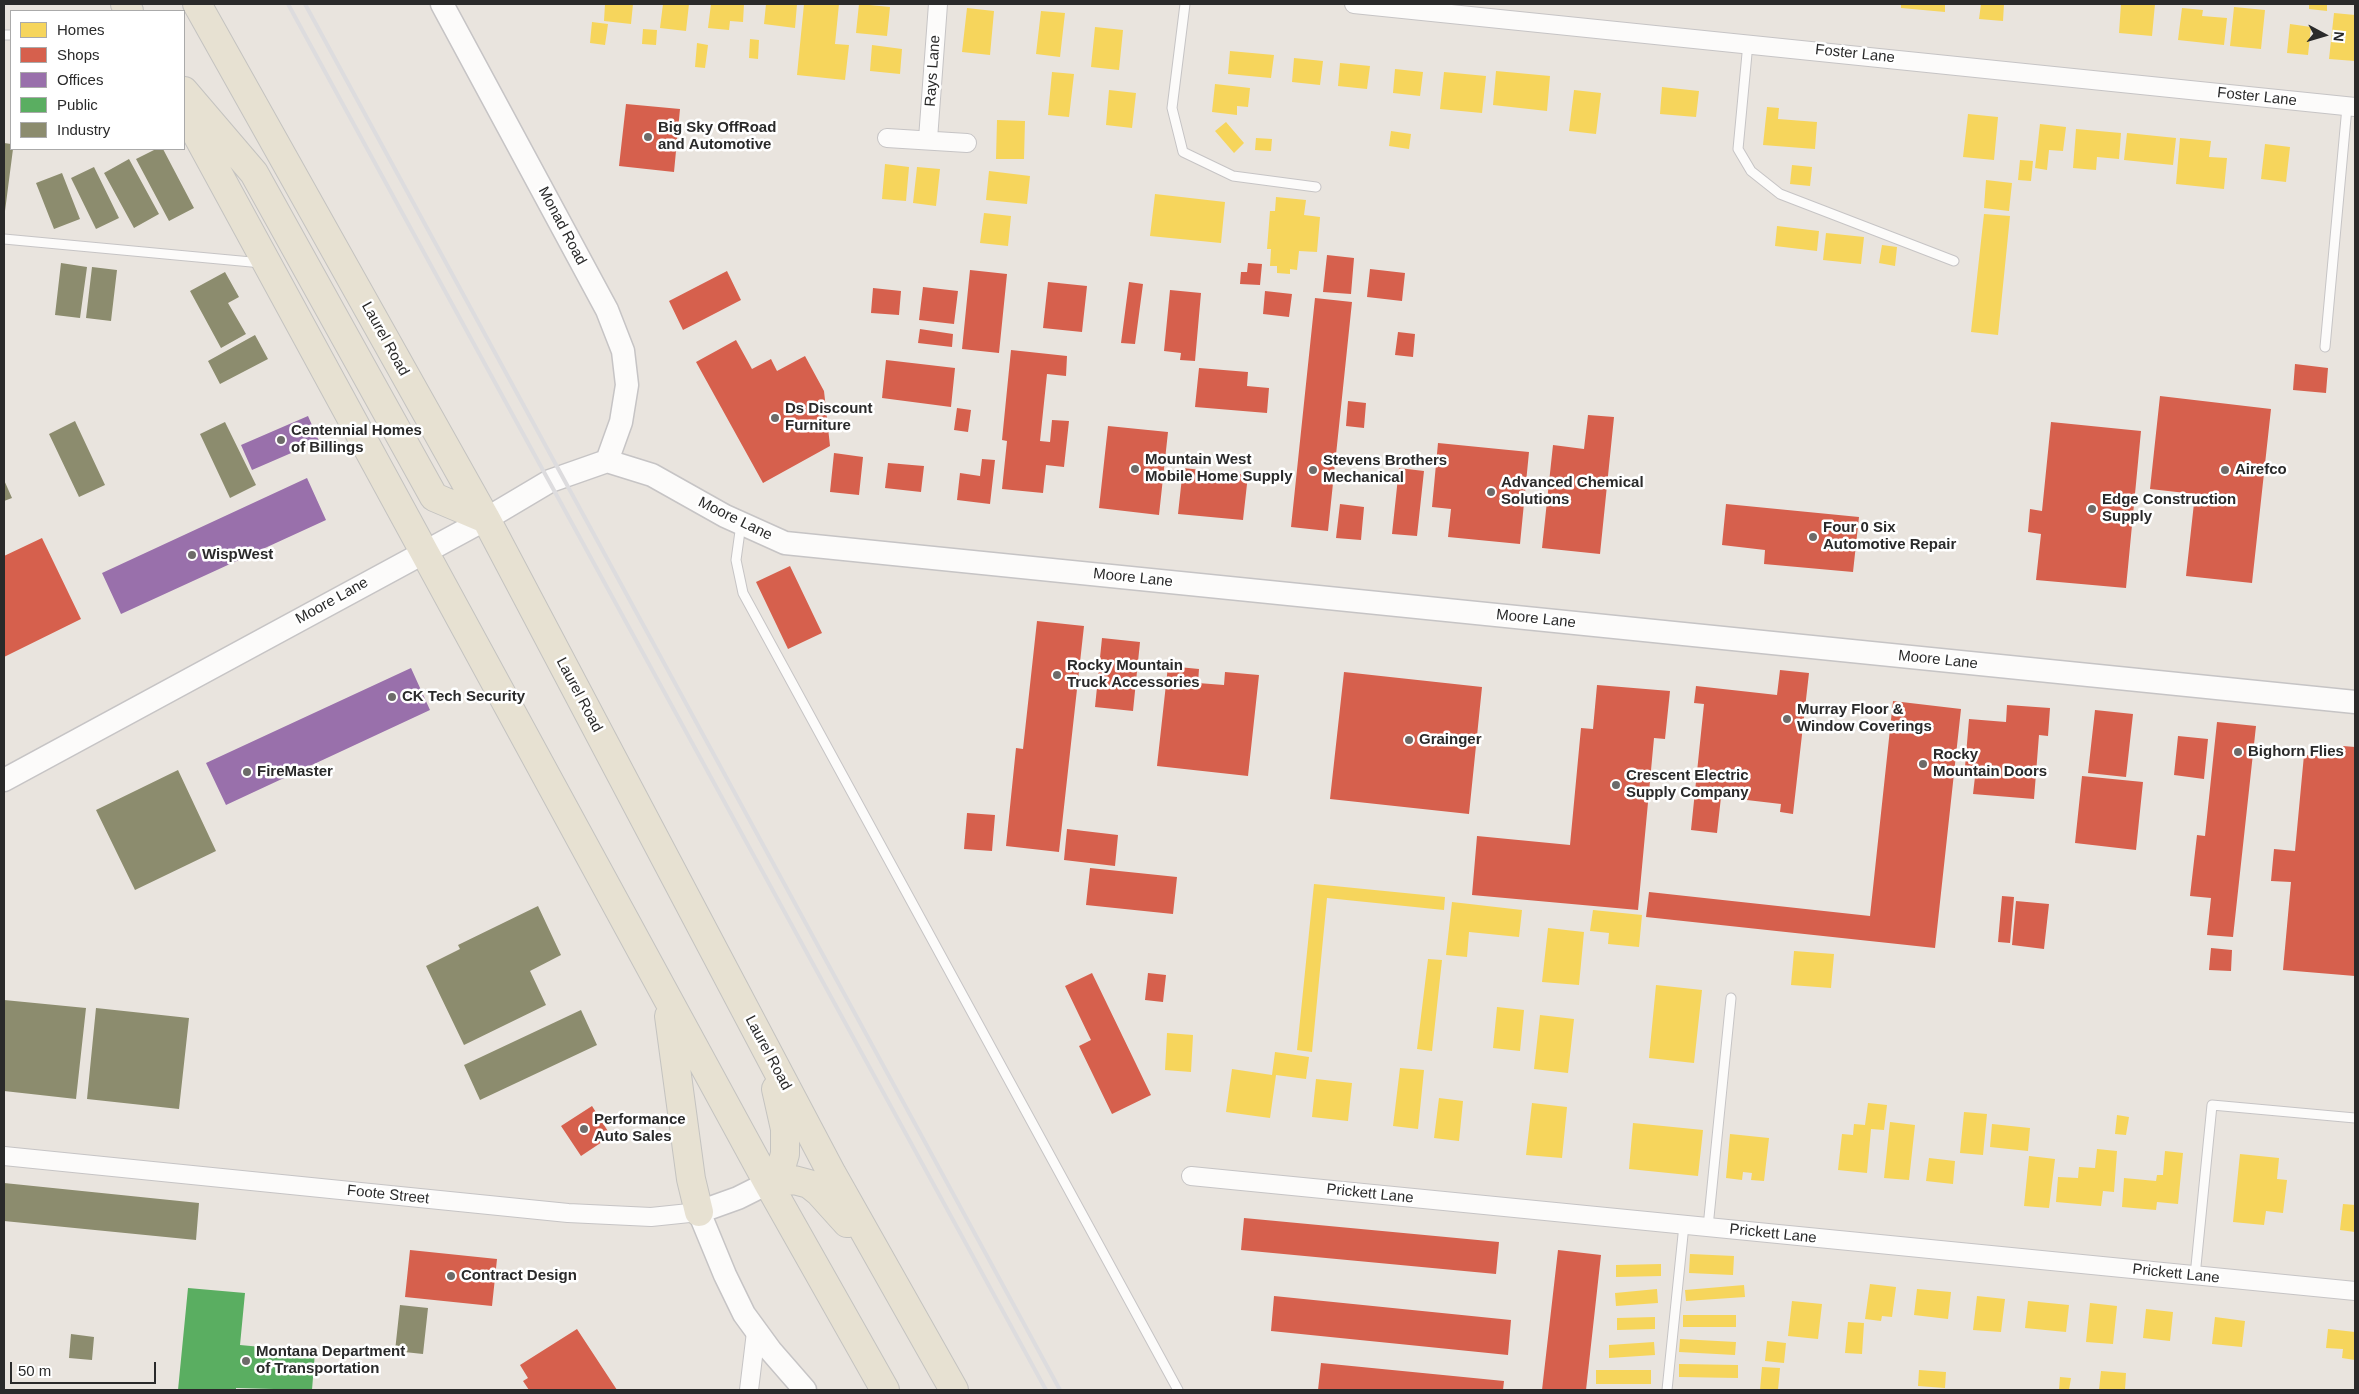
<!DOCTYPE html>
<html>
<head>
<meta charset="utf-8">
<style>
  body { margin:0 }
  #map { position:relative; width:2359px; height:1394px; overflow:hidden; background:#e9e4de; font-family:Helvetica,sans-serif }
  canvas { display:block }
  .frame { position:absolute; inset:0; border:5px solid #2a2a2a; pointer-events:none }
  .legend { position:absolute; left:10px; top:10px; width:175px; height:140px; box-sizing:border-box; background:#fff; border:1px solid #aaa; margin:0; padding:6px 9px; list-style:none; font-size:15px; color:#2a2a2a }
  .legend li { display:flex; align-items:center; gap:10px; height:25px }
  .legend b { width:25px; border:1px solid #aaa }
  .north { position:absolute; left:2299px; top:10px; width:50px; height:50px; -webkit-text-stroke:4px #fff; paint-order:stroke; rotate:96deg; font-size:14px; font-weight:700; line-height:20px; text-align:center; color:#2a2a2a }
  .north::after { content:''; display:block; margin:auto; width:18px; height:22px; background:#2a2a2a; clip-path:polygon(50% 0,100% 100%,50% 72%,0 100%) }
  .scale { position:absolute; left:10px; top:1362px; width:146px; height:22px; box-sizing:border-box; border:2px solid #2a2a2a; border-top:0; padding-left:6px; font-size:15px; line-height:18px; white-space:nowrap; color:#2a2a2a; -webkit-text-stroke:4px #fff; paint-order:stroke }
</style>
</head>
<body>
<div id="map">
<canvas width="2359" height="1394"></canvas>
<div class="frame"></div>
<ul class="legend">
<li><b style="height:14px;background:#f6d55c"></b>Homes</li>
<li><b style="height:14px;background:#d6604d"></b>Shops</li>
<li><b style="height:14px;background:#9970ab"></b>Offices</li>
<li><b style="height:14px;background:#5aae61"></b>Public</li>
<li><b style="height:14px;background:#8c8c6e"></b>Industry</li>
</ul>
<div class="north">N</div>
<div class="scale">50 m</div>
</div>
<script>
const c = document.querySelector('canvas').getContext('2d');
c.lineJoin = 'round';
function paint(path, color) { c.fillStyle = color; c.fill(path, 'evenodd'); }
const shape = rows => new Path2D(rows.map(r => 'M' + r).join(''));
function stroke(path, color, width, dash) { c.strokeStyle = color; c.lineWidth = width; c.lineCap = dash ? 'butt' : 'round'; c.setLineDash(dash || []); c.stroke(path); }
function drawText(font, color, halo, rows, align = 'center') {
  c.font = font + ' Helvetica,sans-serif'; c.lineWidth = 5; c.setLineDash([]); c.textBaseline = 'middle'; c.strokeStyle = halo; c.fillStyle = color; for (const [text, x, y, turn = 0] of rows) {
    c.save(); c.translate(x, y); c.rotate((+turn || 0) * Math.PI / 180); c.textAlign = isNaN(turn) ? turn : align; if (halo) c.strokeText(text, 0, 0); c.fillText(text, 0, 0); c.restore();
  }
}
const homes = shape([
  [605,4,633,4,631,24,604,21],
  [663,4,689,4,686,31,660,28],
  [711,4,744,4,743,22,730,21,729,30,708,28],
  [766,4,797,4,795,28,764,24],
  [804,4,839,4,835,44,849,45,845,80,797,75],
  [859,4,890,7,887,36,856,33],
  [1901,4,1945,4,1945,12,1901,8],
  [1981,4,2004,4,2003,21,1979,19],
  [2121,4,2155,4,2152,36,2119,33],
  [2309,4,2327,4,2327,11,2309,9],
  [2234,7,2265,10,2261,49,2230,46],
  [967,8,994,11,990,55,962,52],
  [2182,8,2203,10,2202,16,2227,18,2224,45,2178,40],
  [1041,11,1065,13,1060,57,1036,54],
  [2334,13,2355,15,2355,61,2329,59],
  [592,22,608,24,605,45,590,43],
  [2290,24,2311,27,2308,55,2287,53],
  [1095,27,1123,30,1119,70,1091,67],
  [643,29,657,30,656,45,642,44],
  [750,39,759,40,758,59,749,58],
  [697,43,708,45,705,68,695,67],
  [872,45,902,49,900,74,870,71],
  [1230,51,1274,55,1271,78,1228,74],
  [1294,58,1323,61,1320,85,1292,82],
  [1340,63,1370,66,1367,89,1338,86],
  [1395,69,1423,72,1420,96,1393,93],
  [1496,71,1550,76,1547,111,1493,105],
  [1052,72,1074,74,1069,117,1048,115],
  [1444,72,1486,76,1482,113,1440,109],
  [1215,84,1250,88,1248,107,1237,106,1237,115,1212,112],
  [1662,87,1699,91,1696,117,1660,114],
  [1109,90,1136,93,1132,128,1106,125],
  [1574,90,1601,93,1596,134,1569,131],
  [1767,107,1779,108,1778,119,1817,122,1815,149,1763,145],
  [1968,114,1998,117,1994,160,1963,157],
  [997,120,1025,121,1024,159,996,159],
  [1226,122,1244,143,1234,153,1215,131],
  [2040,124,2066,127,2063,151,2049,150,2047,170,2035,168],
  [2076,129,2121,133,2119,159,2097,157,2096,170,2073,168],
  [1391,131,1411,134,1409,149,1389,146],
  [2127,133,2176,138,2173,165,2124,160],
  [1256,138,1272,139,1271,151,1255,150],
  [2180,138,2211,141,2209,157,2227,158,2224,189,2176,184],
  [2265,144,2290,147,2286,182,2261,179],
  [2020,160,2033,161,2031,181,2018,180],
  [885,164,909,167,906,201,882,199],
  [1792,165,1812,167,1810,186,1790,184],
  [917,167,940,169,936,206,913,203],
  [989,171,1030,176,1027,204,986,200],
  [1986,180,2012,183,2009,211,1984,208],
  [1155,194,1225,202,1221,243,1150,236],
  [1276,197,1306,200,1304,215,1320,217,1317,252,1299,251,1297,270,1290,269,1290,274,1277,273,1277,266,1270,266,1271,249,1267,249,1270,211,1275,211],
  [984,213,1011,216,1008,246,980,243],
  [1984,214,2010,216,1998,335,1971,332],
  [1777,226,1819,231,1817,251,1775,246],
  [1826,233,1864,237,1861,264,1823,260],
  [1882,245,1897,247,1895,266,1879,263],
  [1314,884,1445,897,1444,910,1327,898,1312,1052,1297,1050],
  [1452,902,1522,910,1519,937,1469,932,1467,957,1446,955],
  [1593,910,1642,915,1639,947,1608,944,1609,933,1590,931],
  [1548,928,1584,932,1579,985,1542,982],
  [1794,951,1834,954,1831,988,1791,985],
  [1428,959,1442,960,1432,1051,1417,1049],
  [1656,985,1702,990,1694,1063,1649,1058],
  [1497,1007,1524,1010,1520,1051,1493,1048],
  [1540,1015,1574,1019,1568,1073,1534,1069],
  [1167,1033,1193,1035,1191,1072,1165,1070],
  [1275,1052,1309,1057,1306,1079,1276,1075,1270,1118,1226,1112,1232,1069,1272,1075],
  [1400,1068,1424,1070,1418,1129,1393,1126],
  [1316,1079,1352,1083,1348,1121,1312,1117],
  [1439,1098,1463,1101,1459,1141,1434,1138],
  [1532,1103,1567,1107,1562,1158,1526,1155],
  [1868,1103,1887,1105,1884,1130,1871,1129,1867,1173,1838,1170,1842,1134,1853,1135,1854,1124,1865,1125],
  [1964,1112,1987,1114,1983,1155,1960,1153],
  [2117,1115,2129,1117,2126,1135,2115,1134],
  [1890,1122,1915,1125,1909,1180,1884,1178],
  [1633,1123,1703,1130,1698,1176,1629,1169],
  [1992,1124,2030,1128,2028,1151,1990,1147],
  [1730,1134,1769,1138,1764,1181,1751,1180,1752,1173,1743,1172,1742,1180,1726,1178],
  [2097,1149,2117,1151,2114,1192,2103,1191,2101,1206,2056,1202,2058,1177,2078,1178,2079,1167,2095,1168],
  [2165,1151,2183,1153,2178,1204,2157,1202,2156,1210,2122,1207,2124,1178,2156,1181,2157,1175,2163,1175],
  [2240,1154,2279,1158,2277,1179,2287,1180,2283,1213,2266,1211,2264,1225,2233,1222],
  [2029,1156,2055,1159,2049,1208,2024,1206],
  [1929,1158,1955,1161,1953,1184,1926,1181],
  [2343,1204,2355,1205,2355,1232,2340,1230],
  [1690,1254,1734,1256,1733,1275,1689,1273],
  [1661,1264,1661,1276,1616,1277,1616,1265],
  [1870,1284,1896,1287,1892,1317,1882,1316,1881,1321,1865,1319],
  [1744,1285,1745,1297,1686,1301,1685,1290],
  [1657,1289,1658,1303,1616,1306,1615,1293],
  [1917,1289,1951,1292,1948,1319,1914,1315],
  [1977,1296,2005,1299,2001,1332,1973,1330],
  [1792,1301,1822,1304,1818,1339,1788,1336],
  [2028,1301,2069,1305,2066,1332,2025,1328],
  [2090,1303,2117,1306,2113,1344,2086,1342],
  [2146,1309,2173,1312,2170,1341,2143,1338],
  [1683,1315,1736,1315,1736,1327,1683,1327],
  [1655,1317,1655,1329,1617,1330,1617,1318],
  [2215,1317,2245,1321,2242,1347,2212,1344],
  [1848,1322,1864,1323,1862,1354,1845,1353],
  [2328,1329,2355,1332,2355,1360,2342,1358,2343,1349,2326,1348],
  [1680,1339,1736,1342,1735,1355,1679,1352],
  [1767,1341,1786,1343,1784,1363,1765,1361],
  [1654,1342,1655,1355,1609,1358,1609,1345],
  [1679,1364,1738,1365,1738,1378,1679,1377],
  [1762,1367,1780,1368,1778,1390,1760,1390],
  [1596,1370,1651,1370,1651,1384,1596,1384],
  [1919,1370,1946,1372,1945,1388,1918,1386],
  [2101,1371,2126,1373,2125,1390,2099,1390],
  [2060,1377,2071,1378,2069,1390,2059,1390]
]);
const shops = shape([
  [626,104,680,109,674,172,619,166],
  [1327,255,1354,258,1351,294,1323,292],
  [1248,263,1262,264,1260,285,1240,284,1241,272,1247,272],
  [1370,269,1405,273,1402,301,1367,297],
  [970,270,1007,274,999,353,962,349],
  [727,271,741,300,683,330,669,301],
  [1048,282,1087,286,1082,332,1043,328],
  [1129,282,1143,284,1135,344,1121,343],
  [923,287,958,291,954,324,919,320],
  [873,288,901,291,899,315,871,313],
  [1170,290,1201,293,1195,361,1180,360,1181,353,1164,351],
  [1265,291,1292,294,1289,317,1263,314],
  [1315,298,1352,302,1328,531,1291,527],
  [920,329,953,334,952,347,918,343],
  [1398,332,1415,334,1413,357,1395,355],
  [736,340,752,369,771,359,777,371,805,356,824,391,830,446,763,483,696,362],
  [1011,350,1067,356,1066,376,1047,374,1040,441,1050,442,1052,420,1069,421,1064,467,1046,465,1043,493,1002,489,1007,441,1002,440],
  [886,360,955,368,951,407,882,398],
  [2295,364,2328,368,2326,393,2293,390],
  [1199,368,1248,372,1247,386,1269,388,1267,413,1195,407],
  [2160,396,2271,409,2252,583,2186,576,2195,494,2150,489],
  [1348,401,1366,403,1364,428,1346,426],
  [957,408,971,410,968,432,954,430],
  [1588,415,1614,417,1600,554,1542,548,1553,445,1584,449],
  [2051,422,2141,431,2126,588,2036,580,2041,534,2028,532,2030,509,2042,511],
  [1108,426,1168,432,1159,515,1099,508],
  [1438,443,1529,452,1520,544,1448,537,1451,509,1432,507],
  [834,453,863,457,859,495,830,492],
  [982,459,995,460,990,504,957,500,960,473,980,476],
  [888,463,924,466,921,492,885,488],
  [1183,468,1248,475,1243,520,1178,514],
  [1399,468,1424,471,1417,536,1392,534],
  [1340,504,1364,507,1361,540,1336,538],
  [1726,504,1859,517,1853,572,1764,564,1765,550,1722,545],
  [42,538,81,619,4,657,4,556],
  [790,566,822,633,788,649,756,582],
  [1037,621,1084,626,1059,852,1006,846,1016,748,1023,749],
  [1102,638,1140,642,1133,711,1095,707],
  [1168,666,1199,669,1198,683,1224,685,1225,672,1259,675,1248,776,1157,766],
  [1780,670,1809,673,1793,814,1780,812,1781,804,1721,797,1717,833,1691,830,1704,704,1694,703,1696,686,1777,695],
  [1344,672,1482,687,1469,814,1330,799],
  [1597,685,1670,691,1665,739,1654,738,1638,910,1472,895,1477,836,1570,845,1581,728,1593,729],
  [1893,701,1961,709,1935,948,1646,917,1649,892,1870,916],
  [2007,705,2050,708,2048,736,2039,735,2034,799,1973,794,1976,768,1965,767,1969,719,2006,722],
  [2095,710,2133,714,2126,777,2088,773],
  [2217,722,2256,726,2233,937,2207,935,2211,898,2190,896,2197,835,2205,836],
  [2178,736,2208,739,2204,779,2174,775],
  [2343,746,2355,747,2355,976,2283,970,2291,882,2271,881,2274,849,2295,851,2304,755,2343,758],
  [2082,776,2143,782,2136,850,2075,843],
  [967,813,995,815,992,851,964,849],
  [1067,829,1118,835,1115,866,1064,860],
  [1090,868,1177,877,1173,914,1086,905],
  [2002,896,2014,897,2010,943,1998,942],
  [2016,901,2049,904,2044,949,2012,945],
  [2211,948,2232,950,2231,971,2209,970],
  [1092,973,1151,1095,1112,1114,1079,1046,1091,1040,1065,986],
  [1148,973,1166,975,1163,1002,1145,1000],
  [592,1106,611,1136,581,1156,561,1126],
  [1244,1218,1499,1242,1496,1274,1241,1250],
  [410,1250,497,1259,492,1306,405,1297],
  [1558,1250,1601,1255,1586,1390,1542,1390],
  [1274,1296,1511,1320,1508,1355,1271,1331],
  [577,1329,617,1390,529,1390,523,1381,528,1378,520,1365],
  [1321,1363,1504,1381,1503,1390,1318,1390]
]);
const offices = shape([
  [308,416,319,441,252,470,241,445],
  [307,478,326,520,121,614,102,573],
  [411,668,430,710,226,805,206,763]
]);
const public = shape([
  [188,1288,245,1293,240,1345,315,1352,312,1390,236,1388,236,1390,178,1390]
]);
const industry = shape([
  [4,143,11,144,11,149,13,149,5,211],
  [156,149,163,149,194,208,169,221,136,159],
  [129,159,159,214,134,228,104,173],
  [94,167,119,218,96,229,71,178],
  [62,173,80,219,54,229,36,183],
  [61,263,87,267,80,318,55,315],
  [92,267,117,270,111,321,86,318],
  [225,272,239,297,228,303,246,334,221,348,190,291],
  [255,335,268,359,220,384,208,361],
  [75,421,105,485,79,497,49,434],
  [225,422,256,485,230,498,200,434],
  [4,480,12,498,4,501],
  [178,770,216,851,135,890,96,810],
  [538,906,561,955,530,971,546,1005,464,1045,426,966,460,949,458,945],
  [4,1000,86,1008,76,1099,4,1091],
  [96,1008,189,1018,179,1109,87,1099],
  [581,1010,597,1045,480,1100,464,1065],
  [4,1183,199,1203,196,1240,4,1221],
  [400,1305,428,1308,423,1354,395,1351],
  [71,1334,94,1337,92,1360,69,1358]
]);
const service = shape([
  [1185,4,1172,108,1183,152,1233,176,1316,187],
  [4,35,11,35],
  [1748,43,1738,149,1751,171,1780,194,1954,261],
  [4,239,262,263],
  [2325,347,2347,107],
  [741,524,736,560,743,593,1178,1390],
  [1708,1227,1731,998],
  [2195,1276,2212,1105,2355,1118],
  [1667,1390,1684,1225]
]);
const minor = shape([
  [1354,4,2355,107],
  [887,138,967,143],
  [928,139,938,4],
  [4,1156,568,1213,651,1217,699,1212],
  [1191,1176,2355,1291],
  [749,1390,756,1332]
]);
const tertiary = shape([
  [442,4,607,310,623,351,627,385,621,422,607,461],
  [4,780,486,519,550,481,607,461,652,475,725,516,785,543,2355,702],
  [768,1183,738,1198,699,1212,725,1275,744,1314,771,1351,805,1390]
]);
const primary = shape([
  [125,4,129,11],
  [197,4,486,519,832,1174,954,1390],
  [184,91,254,173,434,497,486,519],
  [184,111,768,1183,885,1390],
  [669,1016,691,1179,699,1212],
  [768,1183,780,1171,785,1154,785,1129,776,1089],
  [768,1183,794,1180,809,1184,819,1192,847,1223]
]);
const rail = shape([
  [288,4,1046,1390],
  [305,4,1060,1390]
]);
const markers = [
  [648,137,5,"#6d6b69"],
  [775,418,5,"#6d6b69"],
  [281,440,5,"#6d6b69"],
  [1135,469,5,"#6d6b69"],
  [1313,470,5,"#6d6b69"],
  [2225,470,5,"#6d6b69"],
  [1491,492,5,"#6d6b69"],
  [2092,509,5,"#6d6b69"],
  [1813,537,5,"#6d6b69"],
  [192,555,5,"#6d6b69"],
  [1057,675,5,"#6d6b69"],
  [392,697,5,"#6d6b69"],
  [1787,719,5,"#6d6b69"],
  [1409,740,5,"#6d6b69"],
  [2238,752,5,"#6d6b69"],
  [1923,764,5,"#6d6b69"],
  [247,772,5,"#6d6b69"],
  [1616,785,5,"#6d6b69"],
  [584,1129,5,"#6d6b69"],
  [451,1276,5,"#6d6b69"],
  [246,1361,5,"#6d6b69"]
];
const streetNames = [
  ["Foster Lane",1855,54,6],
  ["Rays Lane",933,71,-86],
  ["Foster Lane",2257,97,6],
  ["Monad Road",562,226,62],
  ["Laurel Road",385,339,61],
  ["Moore Lane",735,519,26],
  ["Moore Lane",1133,578,6],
  ["Moore Lane",332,601,-29],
  ["Moore Lane",1536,619,6],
  ["Moore Lane",1938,660,6],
  ["Laurel Road",579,695,62],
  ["Laurel Road",768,1053,62],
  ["Prickett Lane",1370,1194,6],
  ["Foote Street",388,1195,6],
  ["Prickett Lane",1773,1234,6],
  ["Prickett Lane",2176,1274,6]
];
const poiNames = [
  ["Big Sky OffRoad",658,128],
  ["and Automotive",658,145],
  ["Ds Discount",785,409],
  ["Furniture",785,426],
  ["Centennial Homes",291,431],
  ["of Billings",291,448],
  ["Mountain West",1145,460],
  ["Mobile Home Supply",1145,477],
  ["Stevens Brothers",1323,461],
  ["Mechanical",1323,478],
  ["Airefco",2235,470],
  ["Advanced Chemical",1501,483],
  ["Solutions",1501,500],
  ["Edge Construction",2102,500],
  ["Supply",2102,517],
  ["Four 0 Six",1823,528],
  ["Automotive Repair",1823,545],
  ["WispWest",202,555],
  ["Rocky Mountain",1067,666],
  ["Truck Accessories",1067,683],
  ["CK Tech Security",402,697],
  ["Murray Floor &",1797,710],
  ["Window Coverings",1797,727],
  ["Grainger",1419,740],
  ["Bighorn Flies",2248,752],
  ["Rocky",1933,755],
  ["Mountain Doors",1933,772],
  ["FireMaster",257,772],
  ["Crescent Electric",1626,776],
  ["Supply Company",1626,793],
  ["Performance",594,1120],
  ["Auto Sales",594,1137],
  ["Contract Design",461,1276],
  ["Montana Department",256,1352],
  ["of Transportation",256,1369]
];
paint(homes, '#f6d55c');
paint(shops, '#d6604d');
paint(offices, '#9970ab');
paint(public, '#5aae61');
paint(industry, '#8c8c6e');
stroke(service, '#c6c4c5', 11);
stroke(minor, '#c6c4c5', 20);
stroke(tertiary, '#c6c4c5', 25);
stroke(primary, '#c4c3c0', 30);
stroke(service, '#fcfbfa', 9);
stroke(minor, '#fcfbfa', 18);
stroke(tertiary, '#fcfbfa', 22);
stroke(primary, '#e7e1d2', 28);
stroke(rail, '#dddcde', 4);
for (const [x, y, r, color] of markers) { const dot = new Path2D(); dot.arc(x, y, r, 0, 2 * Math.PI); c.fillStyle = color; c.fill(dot); stroke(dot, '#fff', 2); }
drawText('15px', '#2a2a2a', '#fff', streetNames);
drawText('bold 15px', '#2a2a2a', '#fff', poiNames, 'left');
</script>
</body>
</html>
